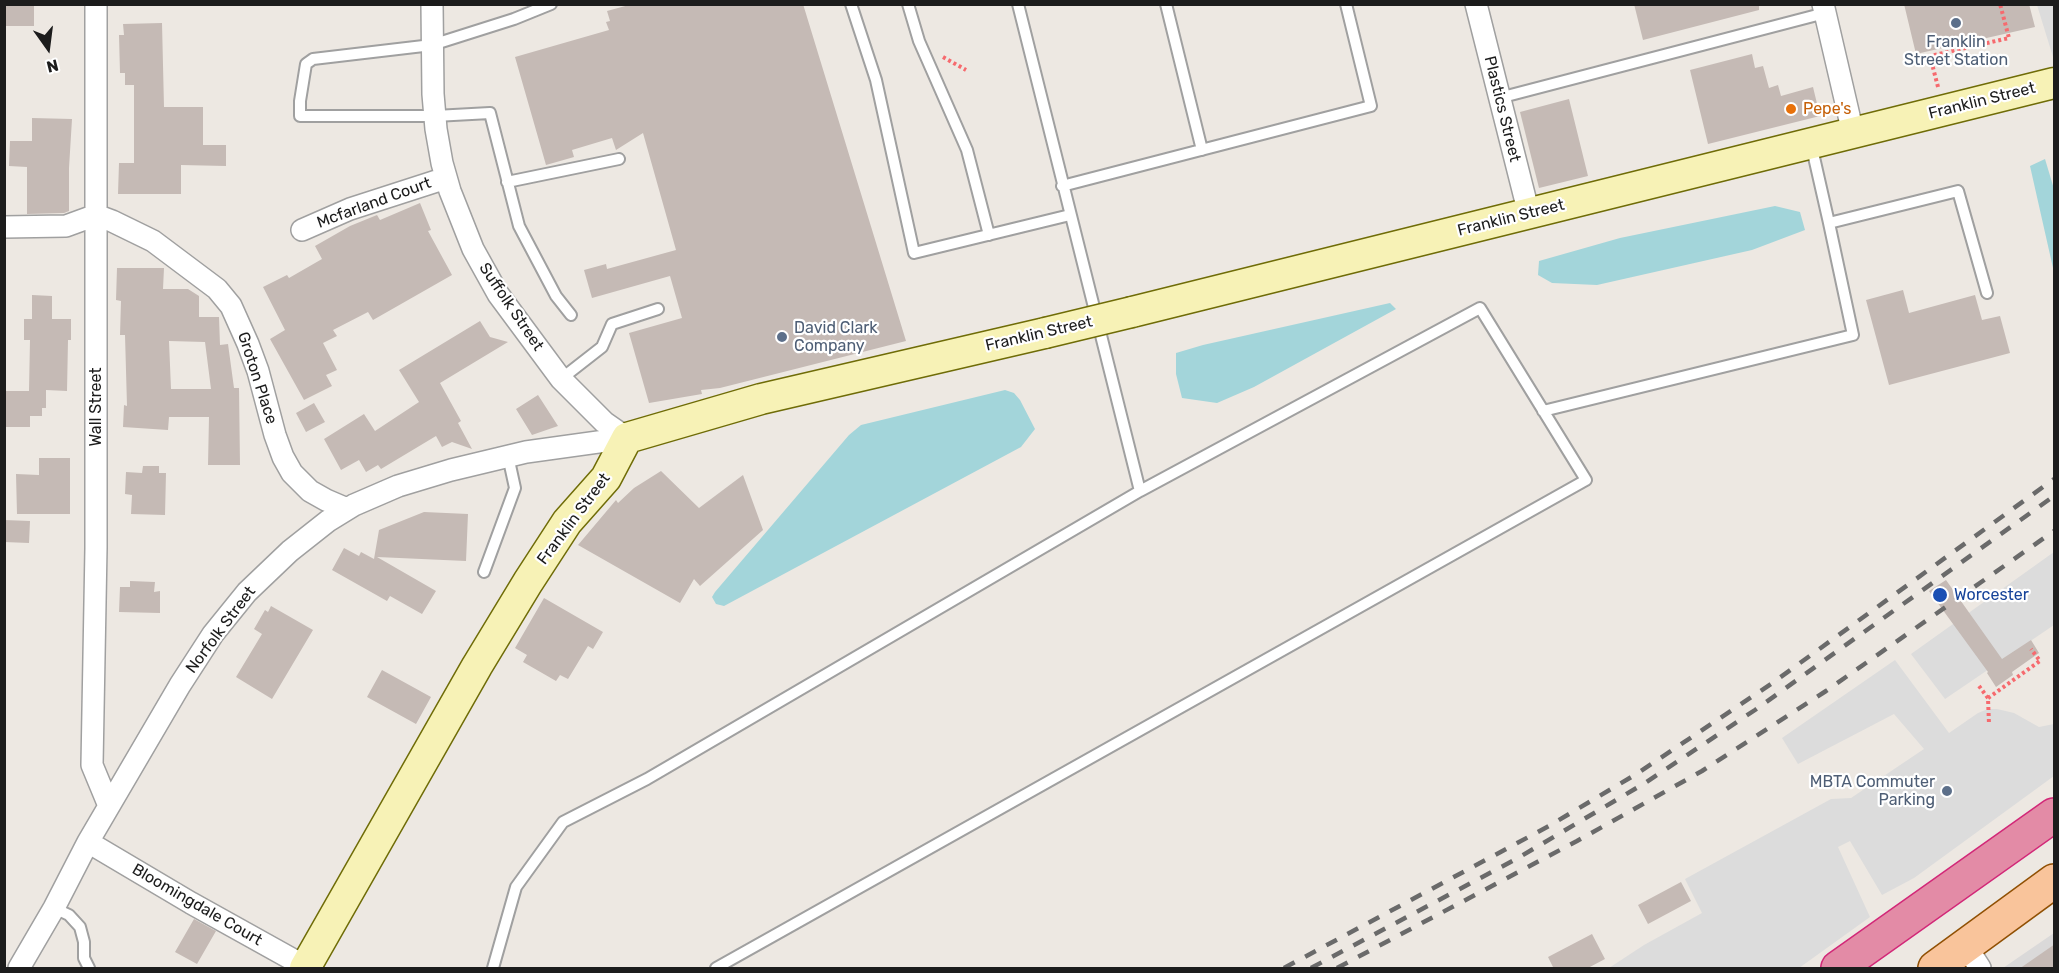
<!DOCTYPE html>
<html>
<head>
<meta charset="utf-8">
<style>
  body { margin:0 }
  #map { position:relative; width:2059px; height:973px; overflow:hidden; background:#ede8e2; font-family:Rubik,sans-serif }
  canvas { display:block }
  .frame { position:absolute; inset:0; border:6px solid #1c1c1c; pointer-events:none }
  .north { position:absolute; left:18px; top:18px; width:60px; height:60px; -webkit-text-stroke:4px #fff; paint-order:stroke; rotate:166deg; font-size:16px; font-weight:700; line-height:24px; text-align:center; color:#1c1c1c }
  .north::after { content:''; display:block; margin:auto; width:21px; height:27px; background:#1c1c1c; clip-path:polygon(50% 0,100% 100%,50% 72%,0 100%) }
</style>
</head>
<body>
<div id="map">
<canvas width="2059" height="973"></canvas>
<div class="frame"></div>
<div class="north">N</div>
</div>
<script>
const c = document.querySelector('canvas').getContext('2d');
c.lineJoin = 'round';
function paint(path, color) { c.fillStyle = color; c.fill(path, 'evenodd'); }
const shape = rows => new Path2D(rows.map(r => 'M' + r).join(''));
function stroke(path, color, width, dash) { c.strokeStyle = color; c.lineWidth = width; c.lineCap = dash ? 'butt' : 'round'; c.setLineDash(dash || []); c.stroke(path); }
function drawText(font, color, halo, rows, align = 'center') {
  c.font = font + ' Rubik,sans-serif'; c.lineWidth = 4.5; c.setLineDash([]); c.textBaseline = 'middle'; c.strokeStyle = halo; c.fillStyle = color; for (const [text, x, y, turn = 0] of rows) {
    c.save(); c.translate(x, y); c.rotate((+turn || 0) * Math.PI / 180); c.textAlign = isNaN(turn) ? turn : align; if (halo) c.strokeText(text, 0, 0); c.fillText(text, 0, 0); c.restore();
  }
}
const residential = shape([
  [2054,933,2054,968,2003,968]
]);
const parking = shape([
  [2037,5,2054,5,2054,57,2053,57],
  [2054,552,2054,625,1945,699,1911,654],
  [1895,660,1949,733,1978,713,1988,709,1997,709,2014,713,2039,727,2054,724,2054,776,1914,878,1882,895,1850,841,1838,847,1870,917,1799,968,1609,968,1644,945,1702,913,1685,879,1831,799,1851,798,1924,749,1894,714,1798,764,1782,738]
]);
const water = shape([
  [2045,159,2054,189,2054,268,2053,268,2030,166],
  [1775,206,1800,212,1805,230,1752,250,1597,285,1552,283,1538,275,1539,261,1620,238],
  [1390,303,1396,309,1254,387,1217,403,1182,398,1176,374,1176,353,1203,345],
  [1005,390,1014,393,1020,400,1035,429,1021,447,724,606,716,604,712,597,715,592,849,435,861,425]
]);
const building = shape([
  [4,4,34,4,34,26,4,26],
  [803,4,906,341,720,388,701,390,702,394,649,403,629,333,682,318,670,276,592,298,584,270,606,264,607,269,676,250,643,133,616,150,612,138,572,150,574,157,546,165,515,57,609,30,606,22,610,21,607,11,629,5],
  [1634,4,1759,4,1759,10,1643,40],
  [1904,4,2029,4,2035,27,1916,54],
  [162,23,164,107,203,107,203,145,226,145,226,166,181,165,181,194,118,194,119,163,134,163,134,85,125,85,125,73,120,73,119,35,124,35,123,24],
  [1752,54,1755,68,1763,66,1769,88,1778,85,1781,96,1813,87,1820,116,1708,144,1690,70],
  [1569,99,1588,176,1539,188,1520,112],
  [32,118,72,119,69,168,69,211,64,213,27,214,27,167,9,166,10,141,32,141],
  [420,203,431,230,428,231,452,275,373,320,368,312,333,330,337,336,323,343,337,370,326,375,332,386,304,400,270,339,285,330,263,287,287,275,289,278,322,259,315,246,350,226,377,215,380,220],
  [117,268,164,268,163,289,188,289,199,296,199,317,219,317,220,345,228,344,234,388,239,388,240,465,208,465,209,417,169,417,168,430,123,427,124,405,127,406,125,335,120,335,121,301,116,300],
  [169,341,205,342,211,389,171,389],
  [1903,290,1909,313,1975,295,1982,320,2000,316,2010,353,1889,385,1866,300],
  [32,295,52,296,52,319,71,319,71,340,68,340,67,391,46,390,46,408,42,408,42,416,30,416,30,427,4,427,4,391,29,391,30,340,24,340,24,319,32,319],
  [480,321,490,337,508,342,440,383,461,421,458,423,472,449,452,442,442,447,436,436,381,469,378,465,366,472,359,460,341,470,324,439,364,414,375,431,419,402,399,370],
  [538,395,558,426,532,435,516,409],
  [314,403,325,422,306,432,296,413],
  [39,458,70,458,70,514,17,514,16,474,39,475],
  [143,466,159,466,159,473,166,473,165,515,131,514,132,495,125,494,126,472,142,473],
  [661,471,699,508,743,475,763,530,700,586,694,579,680,603,578,545,616,500,618,503,634,488],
  [424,512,468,514,466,561,377,557,436,591,422,614,390,596,387,601,332,570,344,548,359,556,361,552,374,559,379,530],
  [4,520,30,521,29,543,4,542],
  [1946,580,2002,659,2031,640,2039,653,2012,672,2013,675,1996,687,1987,673,1988,672,1929,591],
  [130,581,155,582,154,592,160,591,160,613,119,612,120,587,130,587],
  [544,598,603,632,593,649,588,646,568,679,560,675,556,681,523,662,527,655,515,648],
  [271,606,313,630,272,699,236,677,262,634,254,629,265,610,268,612],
  [382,670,431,697,416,724,367,697],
  [1681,882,1691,901,1648,924,1638,905],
  [194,919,216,931,197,964,175,952],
  [1592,934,1605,959,1586,969,1554,969,1548,957],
  [2055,944,2055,969,2019,969]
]);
const path = shape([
  [943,57,966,70],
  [1938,87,1930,56,2009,38,2000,4],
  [1979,686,1988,698,1989,724],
  [1988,698,2040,661,2031,649]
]);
const service = shape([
  [551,4,514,19,432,45,313,59,306,64,300,101,300,116,435,116,490,113,519,226,556,296,571,315],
  [851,4,876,80,914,253,1070,215],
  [908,4,919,41,967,150,989,235],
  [1018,4,1140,491],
  [1166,4,1202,150],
  [1499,98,1825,13],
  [1811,144,1829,223,1958,191,1987,293],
  [507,182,619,159],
  [1062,186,1371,106,1346,4],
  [561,379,602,347,612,324,658,309],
  [1543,411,1853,335,1829,223],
  [484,572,515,488,508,456],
  [54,908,69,915,80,927,84,942,84,958,89,968],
  [493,968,516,887,563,822,647,779,1140,491,1480,308,1586,480,716,968]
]);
const minor = shape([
  [96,4,96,548,92,765,109,806],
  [432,4,433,94,436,129,442,163,450,191,473,249,498,294,561,379,604,422,627,438],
  [1476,4,1529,214],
  [1823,4,1853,133],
  [4,227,66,226,96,215,112,221,153,241,217,289,231,306,248,344,258,371,275,435,283,457,292,473,310,491,326,500,347,509],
  [302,230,350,209,446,178],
  [88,842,191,903,306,967],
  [1966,946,1980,968],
  [19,968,54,908,88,842,180,685,213,634,247,592,290,551,328,521,354,505,398,486,451,470,526,452,627,438]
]);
const secondary = shape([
  [1132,312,2054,83],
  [305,968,477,666,528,582,567,522,606,478,627,438,761,399,1045,333]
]);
const primary = shape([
  [1935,968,2054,881]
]);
const motorway = shape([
  [1838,968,2054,815]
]);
const rail = shape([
  [1284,968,1549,826,1638,773,1771,684,2054,479],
  [1311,968,1518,858,1645,783,1755,710,2054,496],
  [1337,968,1577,841,1702,771,1826,691,2054,531]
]);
const secondaryBridge = shape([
  [1045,333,1132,312]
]);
const markers = [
  [1956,23,6,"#5c6f8a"],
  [1791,109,6,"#e8710a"],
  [782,337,6,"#5c6f8a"],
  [1940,595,8,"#1a4fb4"],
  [1947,791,6,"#5c6f8a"]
];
const serviceNames = [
  ["Franklin",1956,42],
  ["Street Station",1956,60],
  ["David Clark",794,328,"left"],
  ["Company",794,346,"left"],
  ["MBTA Commuter",1935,782,"right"],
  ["Parking",1935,800,"right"]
];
const streetNames = [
  ["Franklin Street",1982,101,-14],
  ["Plastics Street",1502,109,76],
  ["Mcfarland Court",374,203,-20],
  ["Franklin Street",1511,218,-14],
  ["Suffolk Street",511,307,56],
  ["Franklin Street",1039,334,-13],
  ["Groton Place",257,378,72],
  ["Wall Street",96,407,-90],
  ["Franklin Street",574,519,-53],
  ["Norfolk Street",221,630,-53],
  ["Bloomingdale Court",197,905,30]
];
const foodNames = [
  ["Pepe's",1803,109]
];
const transitNames = [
  ["Worcester",1954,595]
];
paint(residential, '#dad9d9');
paint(parking, '#dcdcdc');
paint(water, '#a3d5da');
paint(building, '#c5bab5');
stroke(service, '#a0a0a0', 14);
stroke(minor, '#a0a0a0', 24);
stroke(secondary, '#6f6c07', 33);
stroke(primary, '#905004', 36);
stroke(motorway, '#d22878', 36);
stroke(path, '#f66a6e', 4, [3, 3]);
stroke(service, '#fff', 10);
stroke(minor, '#fff', 21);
stroke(secondary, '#f7f2b6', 30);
stroke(primary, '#f9c49b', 33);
stroke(motorway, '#e38ba6', 33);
stroke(rail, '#6a6a6a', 4.5, [12, 12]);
stroke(secondaryBridge, '#6f6c07', 33, []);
stroke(secondaryBridge, '#f7f2b6', 30);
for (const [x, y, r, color] of markers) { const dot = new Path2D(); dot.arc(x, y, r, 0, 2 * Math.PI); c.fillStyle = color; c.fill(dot); stroke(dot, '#fff', 2); }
drawText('16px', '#4e5e75', '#fff', serviceNames);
drawText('16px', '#1c1c1c', '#fff', streetNames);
drawText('16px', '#c56008', '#fff', foodNames, 'left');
drawText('16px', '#164399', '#fff', transitNames, 'left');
</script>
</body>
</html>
